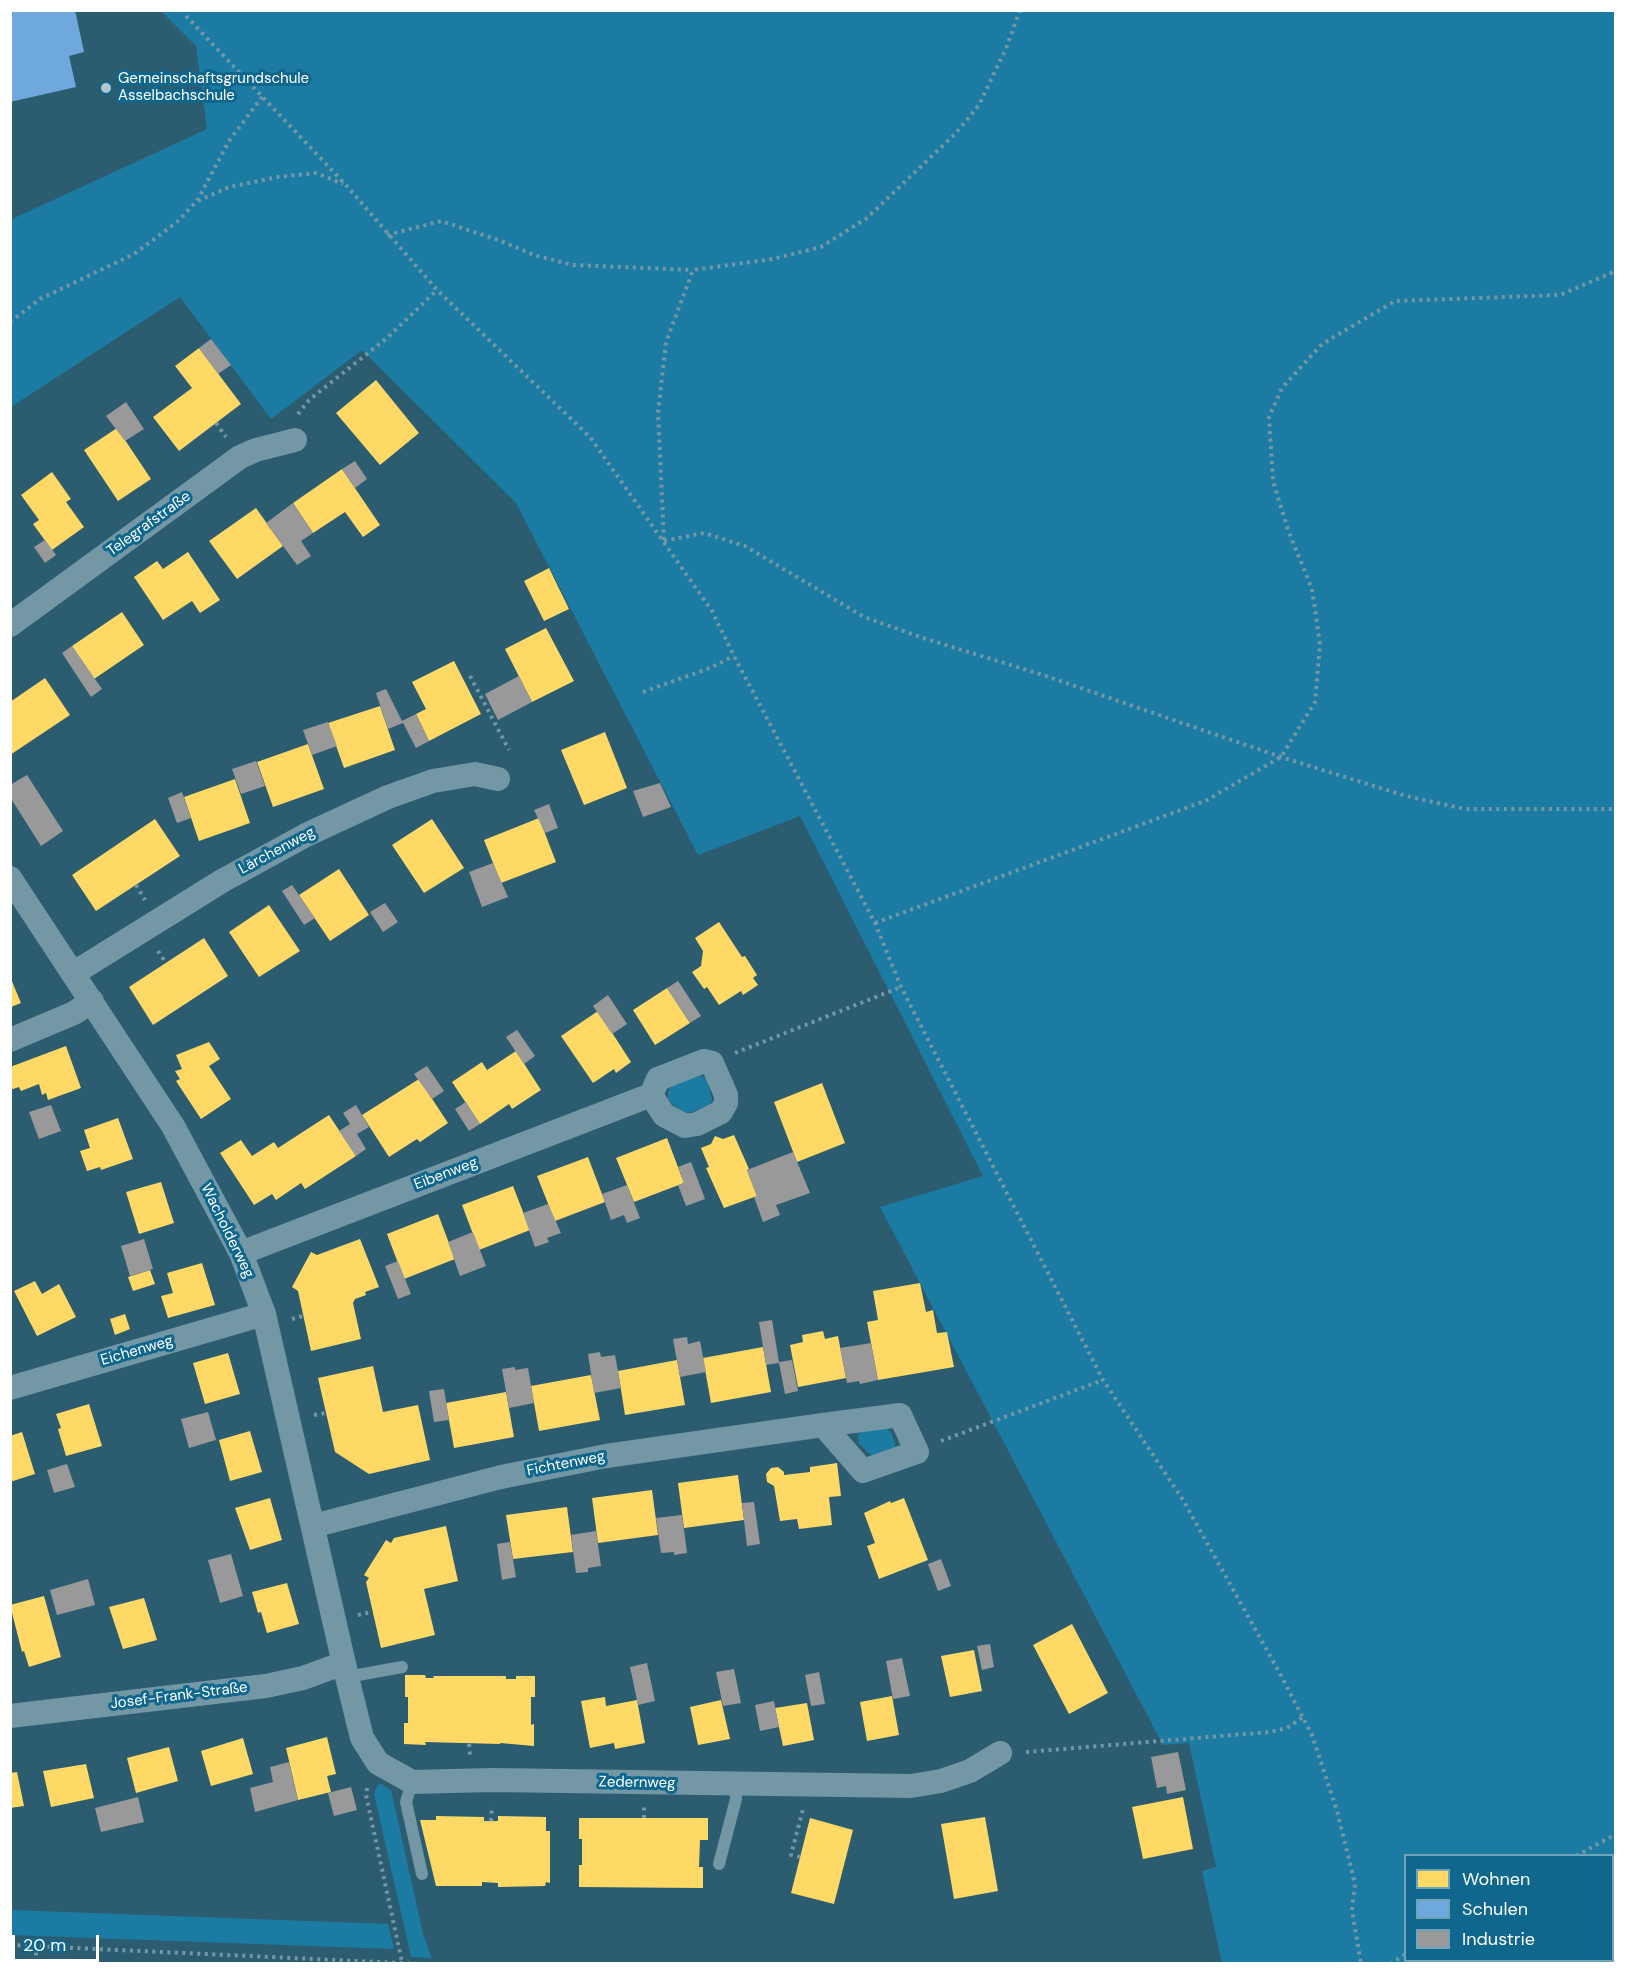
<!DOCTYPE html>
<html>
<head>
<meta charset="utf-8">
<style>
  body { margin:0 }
  #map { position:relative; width:1626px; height:1974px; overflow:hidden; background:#2c5c70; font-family:"DM Sans",sans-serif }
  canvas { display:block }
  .frame { position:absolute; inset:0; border:12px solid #fff; pointer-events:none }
  .legend { position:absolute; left:1404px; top:1854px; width:210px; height:108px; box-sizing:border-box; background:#0f678d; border:2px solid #6fa4bb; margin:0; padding:8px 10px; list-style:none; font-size:18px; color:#fff }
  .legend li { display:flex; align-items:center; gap:12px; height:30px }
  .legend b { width:30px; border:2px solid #6fa4bb }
  .scale { position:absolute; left:12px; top:1935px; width:87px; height:27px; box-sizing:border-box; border:3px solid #fff; border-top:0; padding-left:8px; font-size:18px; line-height:21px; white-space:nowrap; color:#fff; -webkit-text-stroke:4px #0f678d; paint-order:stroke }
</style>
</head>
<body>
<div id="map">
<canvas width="1626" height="1974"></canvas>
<div class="frame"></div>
<ul class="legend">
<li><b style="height:16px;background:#ffd966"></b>Wohnen</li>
<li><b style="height:16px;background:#6fa8dc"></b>Schulen</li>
<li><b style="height:16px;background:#999"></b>Industrie</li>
</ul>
<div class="scale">20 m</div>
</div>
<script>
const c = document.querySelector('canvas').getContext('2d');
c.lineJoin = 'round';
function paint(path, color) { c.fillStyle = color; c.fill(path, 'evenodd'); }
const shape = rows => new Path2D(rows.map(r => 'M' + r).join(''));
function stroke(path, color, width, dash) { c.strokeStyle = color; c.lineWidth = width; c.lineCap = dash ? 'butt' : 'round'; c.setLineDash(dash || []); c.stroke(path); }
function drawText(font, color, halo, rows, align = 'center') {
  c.font = font + ' "DM Sans",sans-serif'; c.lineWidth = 6; c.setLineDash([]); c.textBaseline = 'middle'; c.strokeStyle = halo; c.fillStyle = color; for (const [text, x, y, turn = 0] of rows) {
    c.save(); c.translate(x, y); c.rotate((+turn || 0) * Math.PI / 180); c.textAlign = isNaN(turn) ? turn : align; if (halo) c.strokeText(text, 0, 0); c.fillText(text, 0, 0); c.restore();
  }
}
const green = shape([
  [161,11,1615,11,1615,1963,1222,1963,1202,1871,1216,1867,1189,1743,1163,1745,880,1207,983,1176,800,816,698,855,516,503,362,350,271,419,180,297,11,407,10,220,207,129,196,46],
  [1406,1856,1612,1856,1612,1960,1406,1960],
  [697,1076,702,1076,707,1080,712,1100,709,1105,686,1114,672,1104,668,1099,668,1092,670,1087],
  [884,1427,891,1432,895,1444,895,1448,874,1458,859,1444,858,1435,861,1431],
  [379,1783,391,1790,423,1934,432,1958,411,1957,374,1793],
  [11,1910,388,1924,394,1949,11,1935]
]);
const homes = shape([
  [199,348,241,404,179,451,153,417,192,388,175,366],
  [376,380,419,433,380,465,336,413],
  [117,428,151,479,118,501,84,450],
  [342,469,380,525,363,537,345,512,313,533,293,503],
  [52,472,71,499,66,502,84,527,52,550,33,524,39,520,21,495],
  [256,508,283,546,237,579,209,541],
  [188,552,220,600,200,613,192,601,163,620,134,577,157,561,163,569],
  [549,568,569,609,544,621,524,581],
  [122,612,144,645,94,679,72,646],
  [546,628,574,681,532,702,505,649],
  [454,661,481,714,429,741,416,714,426,709,412,682],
  [45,678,70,715,10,755,10,702],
  [380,706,395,750,344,768,328,723],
  [605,732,627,788,584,805,561,750],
  [308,744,324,789,273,807,257,762],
  [235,779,250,823,199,841,184,797],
  [539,818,556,862,501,883,484,840],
  [155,819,180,856,96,911,72,875],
  [432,819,464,868,424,893,392,845],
  [339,869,369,915,330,941,299,895],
  [269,905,300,951,259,977,229,932],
  [719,922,742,957,745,956,757,975,753,978,758,985,743,995,741,991,719,1005,707,987,704,989,692,972,701,966,703,951,695,938],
  [204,938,228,976,153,1025,129,987],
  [11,979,21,1003,11,1007],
  [667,988,690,1023,655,1045,633,1010],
  [598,1011,631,1062,616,1073,614,1069,593,1083,561,1036],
  [209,1042,220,1059,209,1066,231,1099,201,1119,176,1081,180,1079,175,1071,182,1069,176,1055],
  [66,1046,81,1088,48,1100,46,1093,42,1095,39,1084,21,1091,19,1087,10,1090,10,1067],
  [516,1051,541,1090,512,1109,509,1104,480,1124,452,1082,482,1062,487,1070],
  [419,1079,448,1123,420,1142,417,1139,389,1157,362,1115],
  [822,1083,845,1143,797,1162,774,1102],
  [329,1115,356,1156,305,1189,301,1183,276,1200,272,1194,254,1205,220,1153,241,1140,252,1156,274,1142,278,1148],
  [118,1118,133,1159,101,1170,100,1167,87,1171,80,1151,90,1148,84,1130],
  [734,1135,749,1169,747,1170,757,1196,724,1208,706,1168,709,1167,701,1148,711,1144,715,1136,723,1139],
  [667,1138,684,1183,634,1202,616,1158],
  [588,1157,605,1202,555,1221,537,1176],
  [161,1182,174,1223,139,1234,126,1192],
  [513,1186,530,1230,479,1250,462,1205],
  [438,1214,455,1259,404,1279,387,1234],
  [360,1239,379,1287,365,1292,366,1295,355,1299,353,1303,361,1339,311,1351,298,1291,292,1287,311,1252,317,1255],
  [202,1263,215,1305,168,1318,161,1296,173,1293,167,1273],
  [150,1270,155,1284,133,1291,128,1277],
  [35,1281,42,1294,59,1284,76,1317,37,1336,14,1291],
  [920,1283,926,1312,933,1310,937,1333,947,1332,954,1367,878,1380,867,1322,878,1320,873,1291],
  [125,1314,130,1329,115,1335,110,1319],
  [823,1331,825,1339,838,1336,846,1378,798,1387,790,1345,803,1342,802,1335],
  [763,1347,771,1392,711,1403,703,1358],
  [228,1353,240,1394,205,1404,193,1363],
  [677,1360,685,1405,625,1415,618,1371],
  [373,1366,383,1412,418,1405,430,1460,369,1474,335,1452,318,1378],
  [591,1375,600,1420,539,1431,531,1386],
  [506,1392,514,1437,454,1448,446,1403],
  [89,1404,102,1446,66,1456,58,1429,61,1428,56,1414],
  [250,1431,262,1472,230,1481,219,1440],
  [22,1432,35,1474,10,1482,10,1436],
  [837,1463,841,1496,829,1497,832,1525,799,1529,797,1519,780,1521,774,1486,767,1482,766,1474,771,1468,778,1467,784,1472,784,1475,810,1472,810,1467],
  [738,1475,744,1520,684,1528,678,1483],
  [652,1490,658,1535,598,1543,592,1498],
  [270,1498,282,1540,250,1550,235,1508],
  [904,1498,928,1560,879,1579,867,1546,875,1543,864,1513,890,1501,891,1503],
  [567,1507,573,1552,513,1559,506,1515],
  [446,1526,458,1581,424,1589,435,1635,381,1648,366,1582,369,1578,364,1575,386,1540,391,1543,394,1538],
  [287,1583,299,1624,267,1633,261,1612,258,1613,252,1592],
  [44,1596,61,1657,29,1667,24,1651,22,1652,10,1605],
  [144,1598,157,1640,123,1649,109,1607],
  [1072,1624,1108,1693,1069,1714,1033,1645],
  [974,1650,982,1691,950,1697,941,1656],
  [405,1675,425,1675,426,1678,434,1678,433,1676,506,1676,506,1679,516,1679,516,1676,535,1676,535,1697,531,1697,531,1725,534,1724,534,1746,500,1743,500,1744,425,1742,426,1745,404,1744,404,1723,408,1723,408,1697,405,1697],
  [892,1696,899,1735,867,1741,860,1702],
  [605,1697,606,1706,637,1700,645,1743,615,1749,614,1743,590,1748,581,1701],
  [721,1700,730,1739,698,1745,690,1707],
  [807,1703,814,1740,783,1746,775,1708],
  [327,1737,336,1774,327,1776,331,1792,298,1800,286,1748],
  [243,1738,253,1774,211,1786,201,1751],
  [169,1747,178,1781,136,1793,127,1758],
  [86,1764,94,1798,51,1807,43,1771],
  [17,1772,24,1806,10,1808,10,1773],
  [1183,1797,1193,1849,1143,1859,1132,1807],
  [436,1816,484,1817,484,1821,498,1821,498,1816,546,1817,546,1831,550,1831,550,1883,546,1882,545,1886,498,1887,498,1883,482,1882,482,1886,436,1886,420,1820,436,1820],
  [985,1817,998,1891,954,1899,941,1824],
  [579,1818,708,1818,708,1840,700,1840,699,1867,703,1867,703,1888,579,1887,579,1865,582,1865,582,1839,579,1839],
  [810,1818,853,1830,834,1904,791,1893]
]);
const schools = shape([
  [10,10,75,10,84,52,69,56,76,87,10,102]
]);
const industry = shape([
  [211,339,231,365,218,374,199,348],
  [126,402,144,429,125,441,106,416],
  [355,461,367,479,355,488,342,469],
  [293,503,313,533,301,541,311,556,297,565,266,523],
  [45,540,56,555,45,563,34,547],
  [72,646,102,689,91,697,62,653],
  [519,676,532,702,498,720,485,694],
  [386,689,402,721,416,714,429,741,416,748,403,723,388,729,376,693],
  [328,722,337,746,312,755,303,730],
  [256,761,265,786,241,794,232,769],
  [27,775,63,831,41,846,10,797,10,785],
  [660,783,671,807,643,817,633,791],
  [182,792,191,818,177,823,168,798],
  [549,804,558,828,545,833,534,810],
  [493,863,508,897,482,907,469,872],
  [292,885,315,918,304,925,282,891],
  [385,903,398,922,383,932,370,912],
  [678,981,701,1016,690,1023,667,988],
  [608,995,627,1024,612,1034,593,1006],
  [517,1030,535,1056,524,1064,506,1037],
  [427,1066,444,1091,432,1099,414,1074],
  [466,1102,480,1124,469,1131,455,1109],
  [51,1105,61,1131,39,1139,29,1112],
  [356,1105,369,1127,357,1134,366,1149,356,1156,339,1131,350,1124,343,1113],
  [793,1152,810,1193,776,1205,780,1215,763,1222,754,1197,757,1196,747,1170],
  [691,1162,705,1199,686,1206,678,1185,684,1183,678,1167],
  [627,1185,640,1218,627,1223,624,1215,611,1220,602,1194],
  [548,1204,561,1233,547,1238,549,1242,535,1247,523,1213],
  [473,1232,486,1266,460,1276,448,1242],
  [144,1239,153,1269,130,1276,121,1246],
  [398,1261,411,1294,398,1299,385,1266],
  [772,1320,779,1362,792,1360,798,1391,785,1394,779,1363,766,1365,759,1322],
  [687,1337,688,1344,700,1341,706,1372,680,1377,673,1339],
  [871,1343,878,1380,860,1384,859,1381,847,1383,840,1348],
  [600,1352,601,1357,615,1355,621,1388,594,1393,588,1354],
  [515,1367,515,1370,528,1368,534,1403,509,1408,502,1369],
  [444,1389,449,1420,434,1422,429,1391],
  [208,1412,216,1440,189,1448,181,1419],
  [67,1464,75,1487,54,1493,47,1470],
  [754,1502,760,1544,747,1546,742,1503],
  [682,1515,687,1553,674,1555,674,1552,661,1553,656,1518],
  [596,1531,601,1566,588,1568,588,1572,576,1573,571,1535],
  [510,1542,516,1577,502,1580,497,1544],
  [231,1554,243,1596,220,1603,208,1560],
  [941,1559,951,1586,938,1591,928,1564],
  [88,1579,95,1605,57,1615,50,1590],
  [990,1644,994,1667,982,1670,977,1646],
  [902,1658,910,1696,893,1699,886,1661],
  [647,1663,655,1701,638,1705,630,1667],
  [734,1669,741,1703,723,1706,716,1672],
  [819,1672,825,1704,811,1706,805,1675],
  [774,1701,779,1727,760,1731,755,1705],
  [1178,1752,1186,1790,1167,1794,1166,1786,1157,1788,1151,1757],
  [289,1762,298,1800,255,1812,250,1788,273,1782,270,1767],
  [351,1787,357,1810,334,1816,328,1793],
  [138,1797,144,1822,101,1832,95,1808]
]);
const stream = shape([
  [1612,1938,1616,1936],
  [1481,1960,1497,1964],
  [1415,1964,1432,1960],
  [1583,1964,1586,1960]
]);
const path = shape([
  [186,16,345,184,437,290,590,437,712,611,734,656,875,923,901,987,1103,1380,1183,1500,1278,1670,1312,1735,1337,1811,1355,1884,1352,1910,1361,1964],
  [198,201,229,187,278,177,316,173,343,184],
  [387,235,441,221,501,241,534,255,573,265,693,270],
  [10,322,40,299,134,254,176,223,197,201,229,141,262,97],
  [298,414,309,400,387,338,437,290],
  [216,423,226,437],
  [664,540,658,413,666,342,693,270,773,259,821,247,867,218,956,133,979,105,1007,46,1020,10],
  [664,541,704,533,745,546,864,617,923,638,1043,675,1281,757,1406,796,1465,809,1616,809],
  [470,676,509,750],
  [643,692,710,668,734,656],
  [10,700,11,701],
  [136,885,145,900],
  [875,923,1205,801,1281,757,1315,702,1320,644,1312,589,1288,530,1273,481,1269,417,1282,388,1322,344,1395,301,1560,295,1616,271],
  [158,951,166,963],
  [735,1053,901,987],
  [292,1319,303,1316],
  [314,1415,326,1413],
  [941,1441,1103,1380],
  [358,1615,372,1612],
  [469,1744,470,1755],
  [1026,1752,1270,1732,1287,1728,1303,1717],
  [367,1788,366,1795,402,1962],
  [644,1818,644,1807],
  [491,1821,492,1806],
  [1576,1856,1616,1834],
  [800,1857,791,1855,803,1809],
  [10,1945,422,1964],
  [35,1945,37,1964],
  [1390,1964,1406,1954]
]);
const service = shape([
  [347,1677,402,1667],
  [412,1782,406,1802,422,1874],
  [719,1864,736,1799,736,1785]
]);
const minor = shape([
  [10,625,240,457,256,450,295,440],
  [10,878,173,1126,241,1253,264,1314,347,1677,362,1738,378,1763,412,1782,493,1780,911,1786,941,1781,970,1771,1000,1753],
  [74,973,222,881,306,835,388,797,433,781,475,774,498,779],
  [10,1040,74,1013,92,1001],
  [241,1253,651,1095,658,1079,704,1061,712,1063,726,1095,726,1103,721,1112,697,1124,685,1126,664,1115,651,1095],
  [10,1388,264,1314],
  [313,1526,501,1477,606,1456,823,1425,900,1415,917,1452,863,1471,823,1425],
  [10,1716,266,1686,303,1678,344,1663]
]);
const markers = [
  [106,88,6,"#b5c6cd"]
];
const poiNames = [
  ["Gemeinschaftsgrundschule",118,79],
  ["Asselbachschule",118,96]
];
const streetNames = [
  ["Telegrafstraße",149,524,-36],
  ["Lärchenweg",277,851,-28],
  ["Eibenweg",446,1174,-21],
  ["Wacholderweg",227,1231,64],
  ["Eichenweg",137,1351,-16],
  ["Fichtenweg",566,1464,-11],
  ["Josef-Frank-Straße",179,1696,-7],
  ["Zedernweg",637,1783,1]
];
paint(green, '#1c7ba2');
paint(homes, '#ffd966');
paint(schools, '#6fa8dc');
paint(industry, '#999');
stroke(stream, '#498aa4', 9);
stroke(path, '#7397a5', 4, [3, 4.5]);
stroke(service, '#7397a5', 12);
stroke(minor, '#7397a5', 24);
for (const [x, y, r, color] of markers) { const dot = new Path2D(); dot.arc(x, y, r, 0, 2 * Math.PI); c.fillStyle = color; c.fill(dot); stroke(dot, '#0f678d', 2); }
drawText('15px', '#fff', '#0f678d', poiNames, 'left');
drawText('15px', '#fff', '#0f678d', streetNames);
</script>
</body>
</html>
